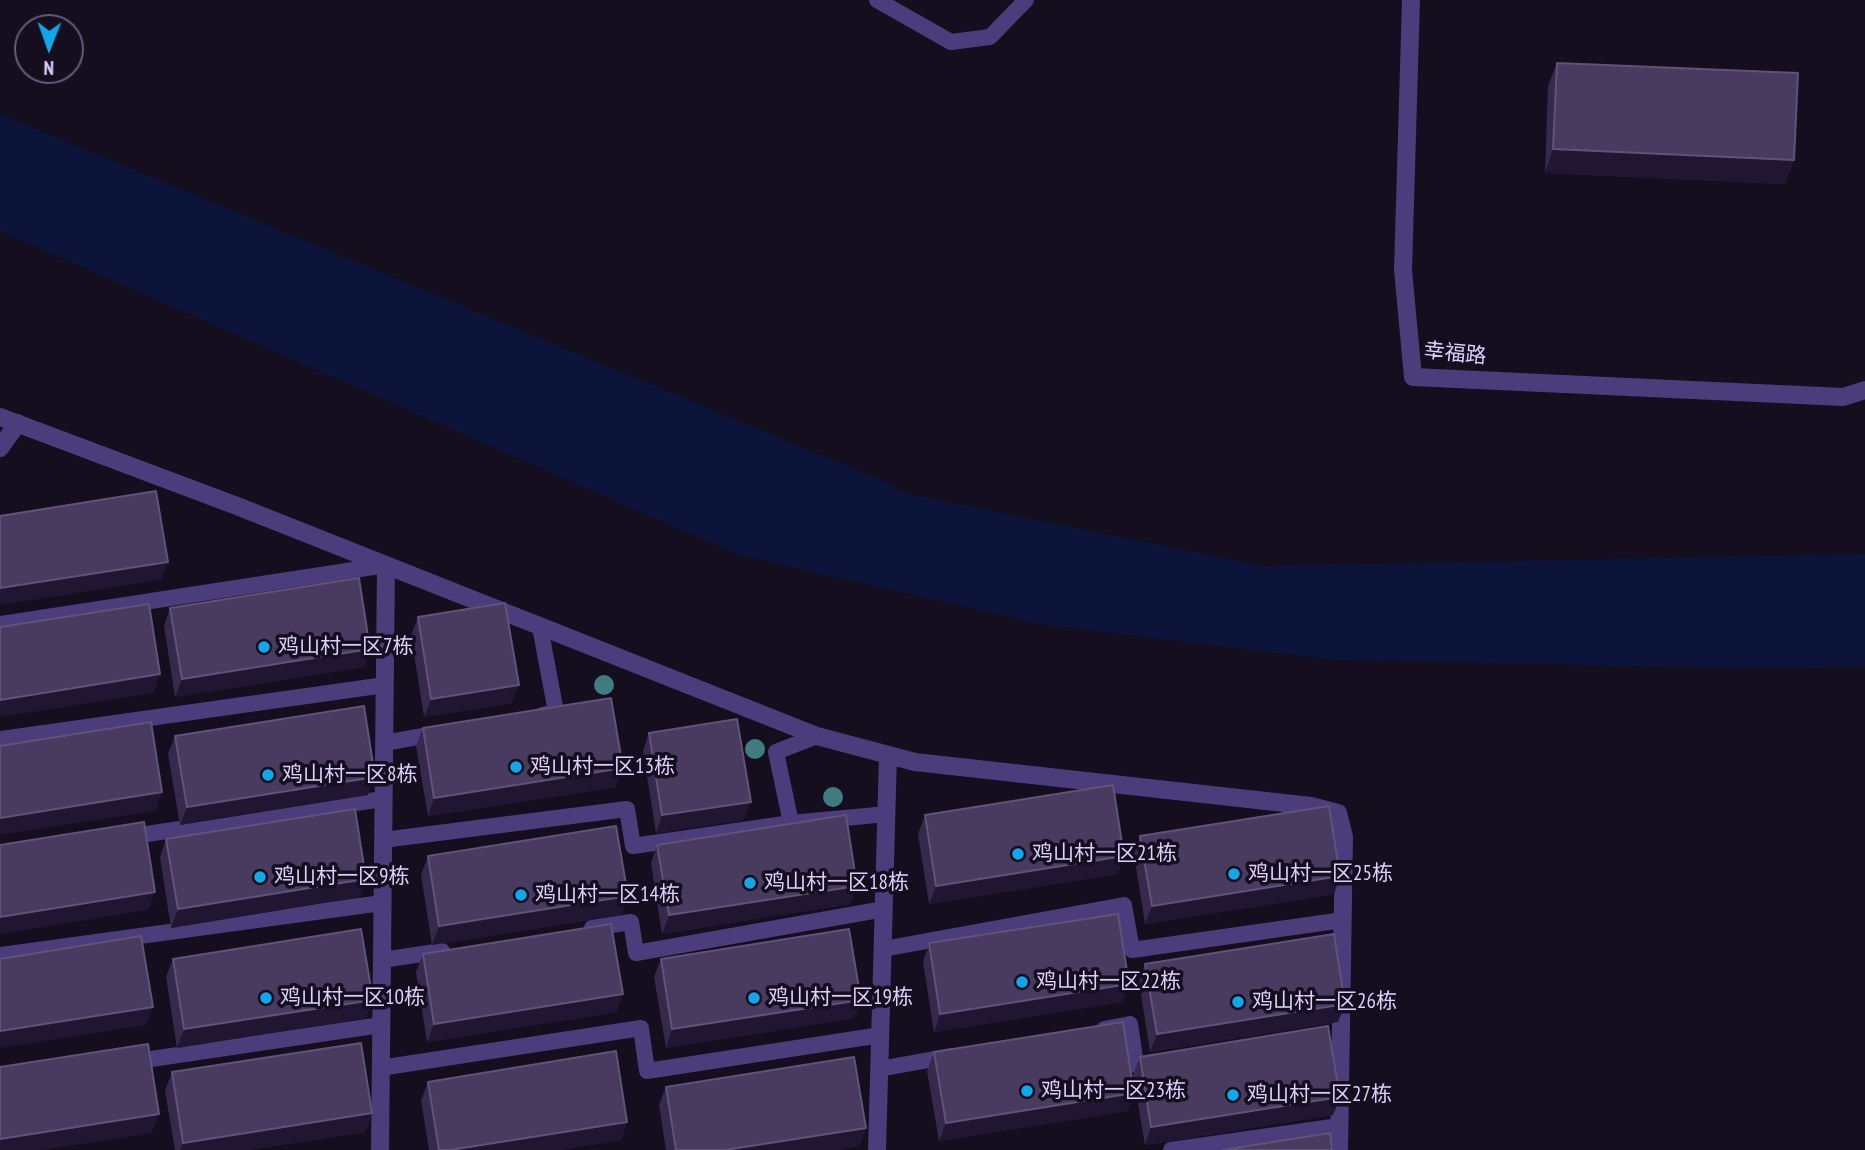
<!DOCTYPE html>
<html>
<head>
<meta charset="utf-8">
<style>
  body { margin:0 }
  #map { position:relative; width:1865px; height:1150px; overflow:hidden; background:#140e1f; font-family:"PT Sans Narrow",sans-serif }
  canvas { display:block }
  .north { position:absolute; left:14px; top:14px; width:70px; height:70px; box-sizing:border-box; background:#140e1f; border:2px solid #645c77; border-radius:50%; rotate:181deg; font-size:19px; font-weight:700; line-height:28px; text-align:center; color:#ddd0fc }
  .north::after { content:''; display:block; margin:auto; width:24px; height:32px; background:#10a8e8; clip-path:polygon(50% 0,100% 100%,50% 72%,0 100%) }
</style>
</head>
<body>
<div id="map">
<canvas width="1865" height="1150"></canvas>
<div class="north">N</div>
</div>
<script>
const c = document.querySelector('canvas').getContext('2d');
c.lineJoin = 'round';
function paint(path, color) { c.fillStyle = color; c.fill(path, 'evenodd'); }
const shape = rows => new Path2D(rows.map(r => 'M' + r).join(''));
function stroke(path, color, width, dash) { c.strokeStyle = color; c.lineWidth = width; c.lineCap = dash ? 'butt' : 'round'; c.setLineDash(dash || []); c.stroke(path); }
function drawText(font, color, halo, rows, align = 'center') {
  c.font = font + ' "PT Sans Narrow","Noto Sans SC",sans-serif'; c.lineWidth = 7; c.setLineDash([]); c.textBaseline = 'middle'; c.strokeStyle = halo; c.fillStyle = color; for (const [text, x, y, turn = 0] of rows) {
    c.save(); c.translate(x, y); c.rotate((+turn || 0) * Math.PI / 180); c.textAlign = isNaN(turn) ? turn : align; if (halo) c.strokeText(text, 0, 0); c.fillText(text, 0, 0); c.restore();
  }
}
const water = shape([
  [0,114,886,482,905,493,1264,566,1865,554,1865,667,1729,668,1336,660,1045,625,739,555,0,231]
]);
const lane = shape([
  [877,0,951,42,990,37,1026,0],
  [0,624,386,565],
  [540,627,556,712,542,715],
  [0,739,385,685],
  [384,743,440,733],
  [791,823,776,752,817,736],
  [126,837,383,799],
  [383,840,627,809,633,846,791,823,887,814],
  [592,928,631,922,636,953,884,909],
  [883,949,1124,905,1132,950,1343,920],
  [0,955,382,903],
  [382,960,442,951],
  [1104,1029,1130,1024,1136,1065,1158,1061],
  [131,1062,381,1025],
  [380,1068,641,1028,647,1071,881,1035],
  [879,1069,951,1056],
  [1171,1150,1339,1126]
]);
const street = shape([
  [1411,0,1403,270,1413,377,1843,397,1865,390],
  [0,417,237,506,817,736,915,762,1311,806,1338,813,1344,837,1339,1150],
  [0,448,18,423],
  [380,1150,386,565],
  [877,1150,888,755]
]);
const trees = [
  [604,685],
  [755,749],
  [833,797]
];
const wall = shape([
  [1557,63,1794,160,1785,184,1545,173,1548,86],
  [170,608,370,649,364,667,175,697,164,626],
  [418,617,512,703,424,717,411,635],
  [423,728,616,787,428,816,416,746],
  [649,733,744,820,656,833,643,751],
  [175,736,368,795,180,825,168,754],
  [925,815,1124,856,1117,874,929,904,918,834],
  [1140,836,1340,876,1334,894,1145,924,1134,854],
  [166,839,360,897,171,928,160,857],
  [657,845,857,886,850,904,662,934,651,863],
  [428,856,628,896,621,915,432,945,421,875],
  [929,943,1122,1002,934,1032,923,962],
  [423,954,623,994,616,1012,427,1042,416,972],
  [173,959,373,1000,366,1018,177,1048,166,977],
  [661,959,861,1000,854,1018,666,1048,654,977],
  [1145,964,1345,1004,1338,1022,1150,1052,1139,982],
  [934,1052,1134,1093,1127,1111,939,1141,927,1071],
  [1140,1057,1340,1097,1333,1115,1145,1145,1133,1075],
  [172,1072,372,1113,365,1132,248,1150,175,1150,165,1091],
  [428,1082,627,1122,621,1140,560,1150,429,1150,421,1100],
  [666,1087,866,1128,859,1146,834,1150,666,1150,659,1105]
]);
const shadedWall = shape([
  [1553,149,1794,160,1785,184,1545,173],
  [168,562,161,580,0,605,0,588],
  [370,649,364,667,175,697,182,679],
  [160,674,154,693,0,717,0,700],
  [519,685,512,703,424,717,431,699],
  [623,768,616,787,428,816,434,798],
  [375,777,368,795,180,825,187,807],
  [162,792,156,811,0,835,0,818],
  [751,802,744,820,656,833,662,815],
  [1124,856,1117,874,929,904,936,886],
  [1340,876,1334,894,1145,924,1152,906],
  [366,879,360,897,171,928,178,909],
  [857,886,850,904,662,934,669,915],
  [155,892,148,910,0,934,0,917],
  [628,896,621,915,432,945,439,926],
  [1129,984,1122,1002,934,1032,940,1014],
  [623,994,616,1012,427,1042,434,1024],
  [373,1000,366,1018,177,1048,184,1029],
  [861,1000,854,1018,666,1048,672,1029],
  [1345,1004,1338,1022,1150,1052,1157,1034],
  [153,1007,146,1025,0,1048,0,1031],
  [1134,1093,1127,1111,939,1141,946,1123],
  [1340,1097,1333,1115,1145,1145,1151,1127],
  [372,1113,365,1132,248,1150,180,1150,183,1143],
  [159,1114,152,1133,43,1150,0,1150,0,1139],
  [627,1122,621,1140,560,1150,450,1150],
  [866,1128,859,1146,834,1150,725,1150]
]);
const building = shape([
  [1557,63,1798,73,1794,160,1553,149,1557,63],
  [156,491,168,562,0,588,0,516,156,491],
  [359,578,370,649,182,679,170,608,359,578],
  [505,603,519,685,431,699,418,617,505,603],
  [149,604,160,674,0,700,0,627,149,604],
  [611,698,623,768,434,798,423,728,611,698],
  [364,706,375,777,187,807,175,736,364,706],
  [737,719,751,802,662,815,649,733,737,719],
  [151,722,162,792,0,818,0,746,151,722],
  [1113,785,1124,856,936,886,925,815,1113,785],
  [1329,806,1340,876,1152,906,1140,836,1329,806],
  [355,809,366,879,178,909,166,839,355,809],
  [846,815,857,886,669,915,657,845,846,815],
  [144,822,155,892,0,917,0,845,144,822],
  [616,826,628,896,439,926,428,856,616,826],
  [1118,914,1129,984,940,1014,929,943,1118,914],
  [611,924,623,994,434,1024,423,954,611,924],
  [361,929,373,1000,184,1029,173,959,361,929],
  [849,929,861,1000,672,1029,661,959,849,929],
  [1334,934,1345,1004,1157,1034,1145,964,1334,934],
  [141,936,153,1007,0,1031,0,959,141,936],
  [1123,1022,1134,1093,946,1123,934,1052,1123,1022],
  [1328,1026,1340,1097,1151,1127,1140,1057,1328,1026],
  [361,1043,372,1113,183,1143,172,1072,361,1043],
  [148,1044,159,1114,0,1139,0,1067,148,1044],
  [616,1051,627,1122,450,1150,439,1150,428,1082,616,1051],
  [854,1057,866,1128,725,1150,676,1150,666,1087,854,1057],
  [1330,1133,1332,1150,1223,1150,1330,1133]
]);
const markers = [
  [264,647,7,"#10a8e8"],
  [516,767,7,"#10a8e8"],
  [268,775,7,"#10a8e8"],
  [1018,854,7,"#10a8e8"],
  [1234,874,7,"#10a8e8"],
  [260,877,7,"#10a8e8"],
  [750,883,7,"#10a8e8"],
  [521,895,7,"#10a8e8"],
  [1022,982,7,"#10a8e8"],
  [266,998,7,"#10a8e8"],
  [754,998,7,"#10a8e8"],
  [1238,1002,7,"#10a8e8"],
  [1027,1091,7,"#10a8e8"],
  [1233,1095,7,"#10a8e8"]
];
const streetNames = [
  ["幸福路",1455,354,6]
];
const poiNames = [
  ["鸡山村一区7栋",278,647],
  ["鸡山村一区13栋",530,767],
  ["鸡山村一区8栋",282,775],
  ["鸡山村一区21栋",1032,854],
  ["鸡山村一区25栋",1248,874],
  ["鸡山村一区9栋",274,877],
  ["鸡山村一区18栋",764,883],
  ["鸡山村一区14栋",535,895],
  ["鸡山村一区22栋",1036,982],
  ["鸡山村一区10栋",280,998],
  ["鸡山村一区19栋",768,998],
  ["鸡山村一区26栋",1252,1002],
  ["鸡山村一区23栋",1041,1091],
  ["鸡山村一区27栋",1247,1095]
];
paint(water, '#0c143a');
stroke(lane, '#4b3c7b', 16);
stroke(street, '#4b3c7b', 18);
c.fillStyle = '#3e7c80';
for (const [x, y] of trees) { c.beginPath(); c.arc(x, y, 10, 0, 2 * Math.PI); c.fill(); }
paint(wall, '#37294c');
paint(shadedWall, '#211632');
paint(building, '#483b5f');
stroke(building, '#605278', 2);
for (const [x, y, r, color] of markers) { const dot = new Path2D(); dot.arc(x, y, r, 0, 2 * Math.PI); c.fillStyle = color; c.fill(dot); stroke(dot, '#140e1f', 2.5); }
drawText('21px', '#ddd0fc', '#140e1f', streetNames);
drawText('21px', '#ddd0fc', '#140e1f', poiNames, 'left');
</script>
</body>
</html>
